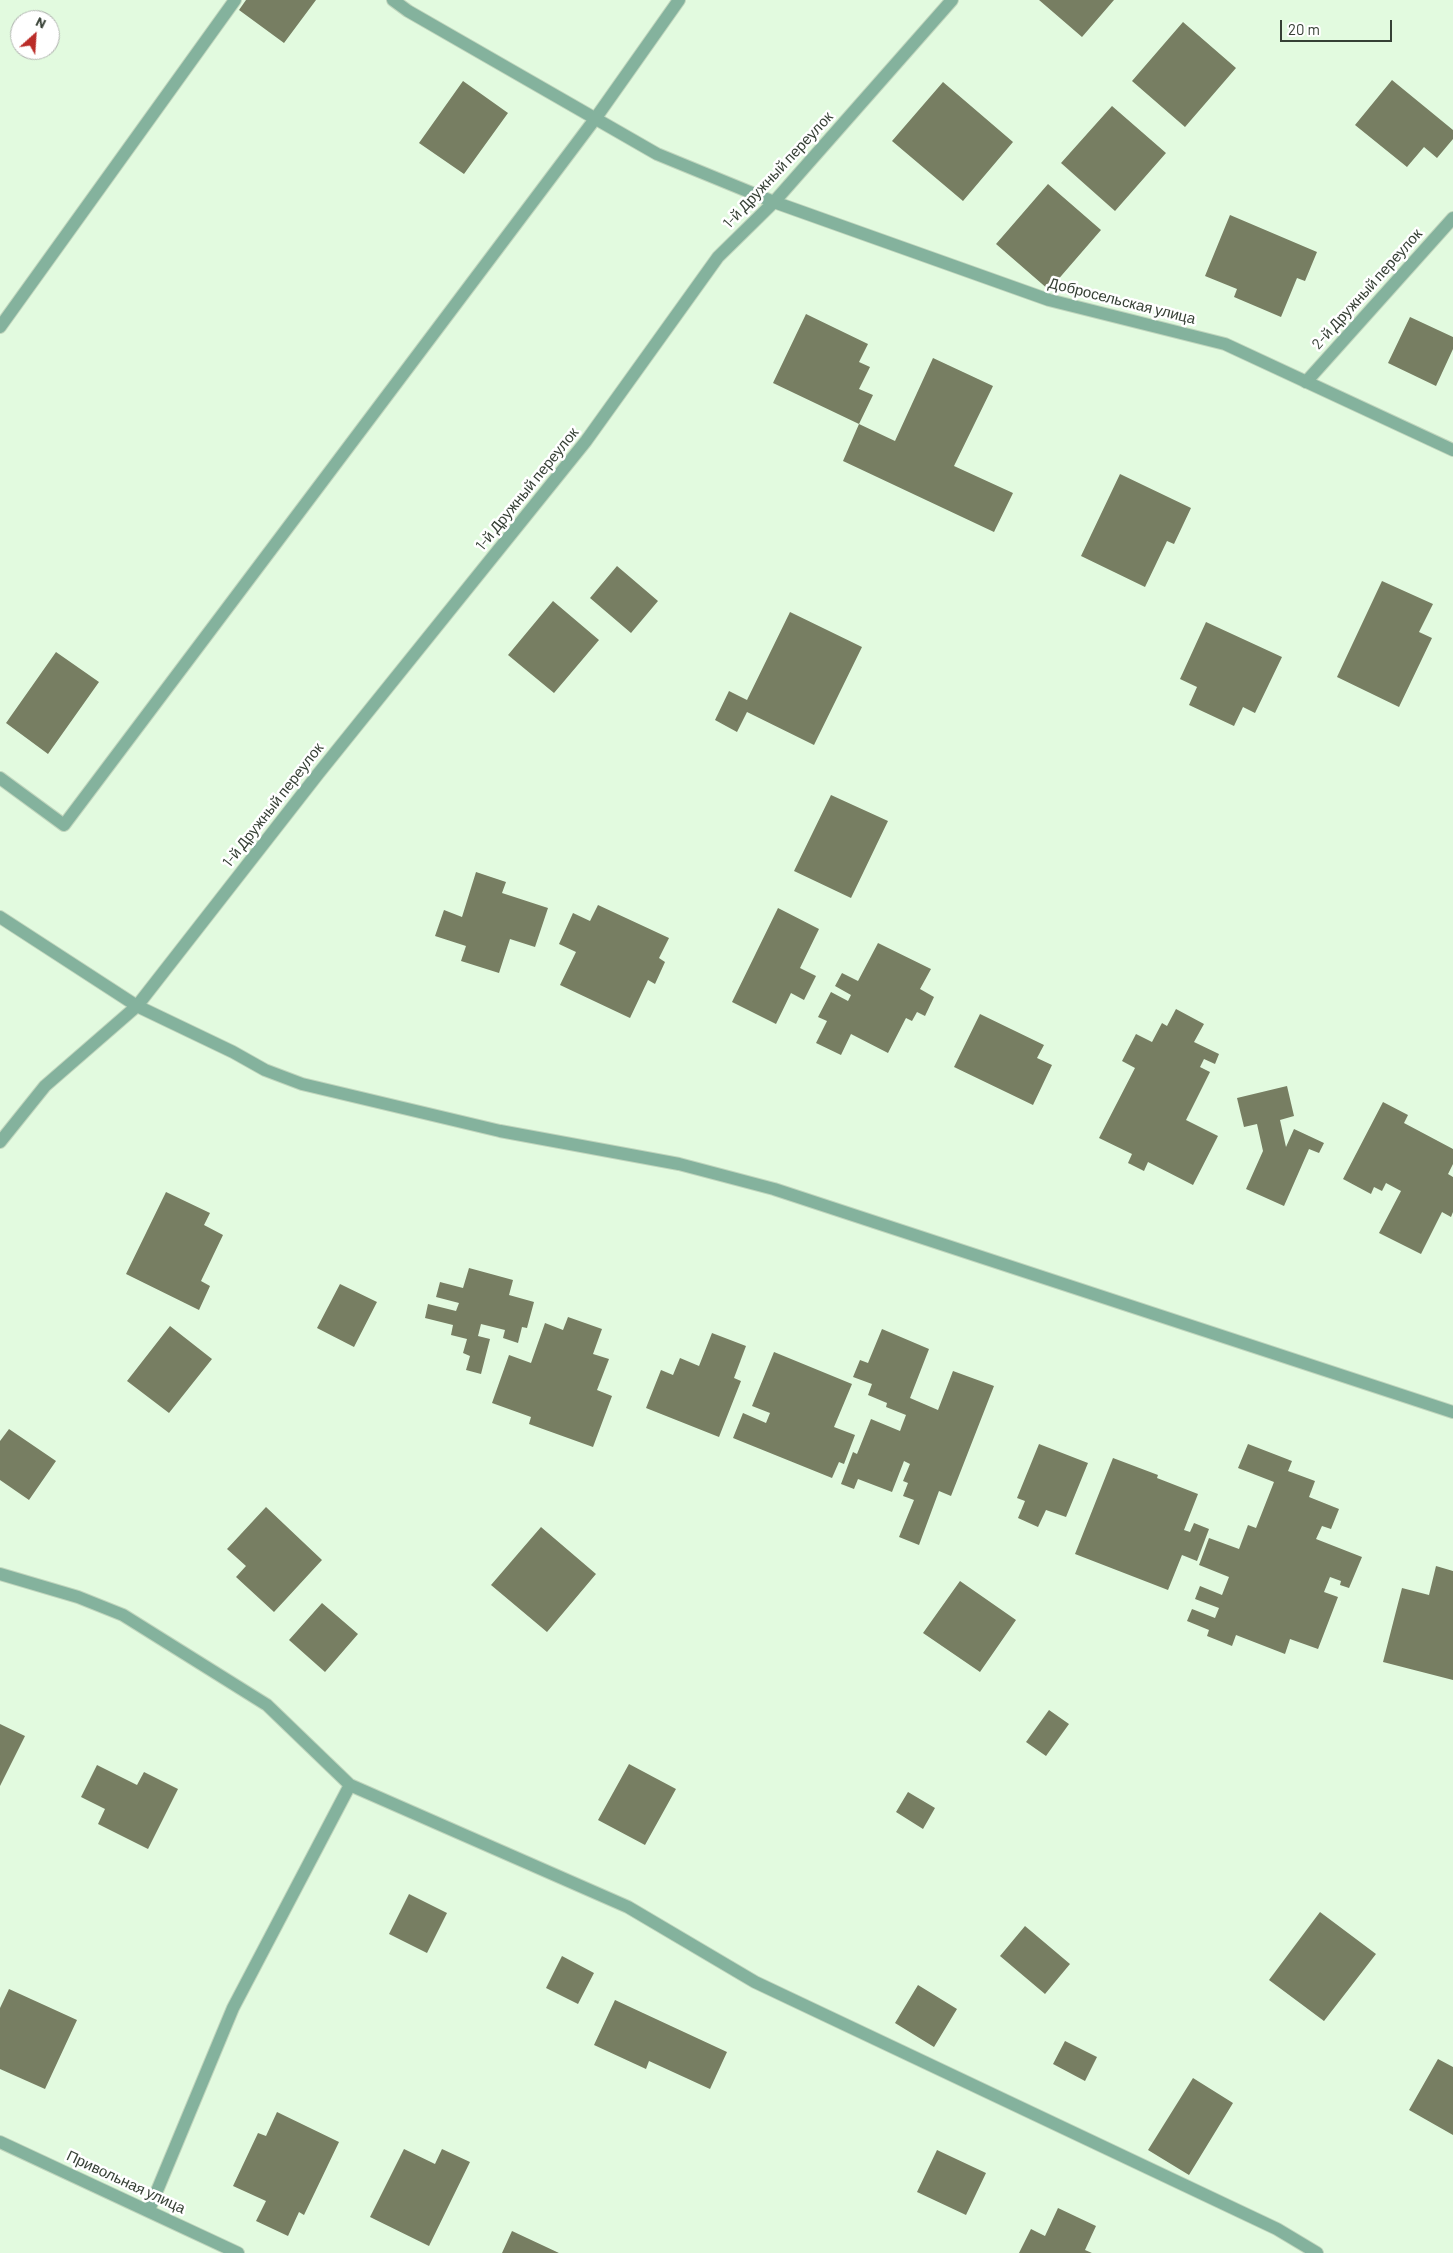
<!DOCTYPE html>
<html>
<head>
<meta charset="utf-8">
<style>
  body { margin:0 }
  #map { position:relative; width:1453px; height:2253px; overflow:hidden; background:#e2fadf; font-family:Barlow,sans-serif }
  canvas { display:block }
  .north { position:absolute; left:10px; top:10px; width:50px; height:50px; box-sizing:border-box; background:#fff; border:1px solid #afb3ae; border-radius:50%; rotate:26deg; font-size:14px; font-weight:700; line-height:20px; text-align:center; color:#364035 }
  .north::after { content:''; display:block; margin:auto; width:18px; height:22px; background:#ba2c28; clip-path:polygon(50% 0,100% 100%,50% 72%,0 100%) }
  .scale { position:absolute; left:1280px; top:20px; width:112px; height:22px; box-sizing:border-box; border:2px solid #364035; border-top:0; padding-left:6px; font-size:15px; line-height:18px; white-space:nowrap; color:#364035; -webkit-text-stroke:4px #fff; paint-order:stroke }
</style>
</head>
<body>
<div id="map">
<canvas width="1453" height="2253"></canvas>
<div class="north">N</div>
<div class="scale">20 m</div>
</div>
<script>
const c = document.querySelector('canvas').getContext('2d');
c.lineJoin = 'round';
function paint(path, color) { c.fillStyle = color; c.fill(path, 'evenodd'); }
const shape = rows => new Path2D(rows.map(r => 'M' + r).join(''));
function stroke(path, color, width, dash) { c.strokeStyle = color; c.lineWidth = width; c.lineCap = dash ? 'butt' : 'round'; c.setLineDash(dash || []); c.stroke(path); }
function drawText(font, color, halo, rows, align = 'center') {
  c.font = font + ' Barlow,sans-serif'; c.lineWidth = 5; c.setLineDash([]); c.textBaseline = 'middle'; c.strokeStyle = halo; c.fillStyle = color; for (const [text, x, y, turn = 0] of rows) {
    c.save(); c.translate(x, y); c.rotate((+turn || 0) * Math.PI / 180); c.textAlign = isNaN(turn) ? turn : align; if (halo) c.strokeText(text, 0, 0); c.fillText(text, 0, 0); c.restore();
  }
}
const building = shape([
  [246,0,316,0,284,43,239,10],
  [1039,0,1114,0,1082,37],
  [1183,22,1236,68,1185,127,1132,81],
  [1392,80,1453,130,1453,139,1437,158,1424,147,1407,167,1355,125],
  [463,81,508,113,464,174,419,143],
  [943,82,1013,142,963,201,892,141],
  [1112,106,1166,153,1115,211,1061,163],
  [1048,184,1101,230,1049,290,996,244],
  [1230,215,1317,252,1305,281,1297,278,1281,317,1234,297,1237,289,1205,276],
  [806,314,868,344,859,362,870,367,859,389,873,395,859,424,773,383],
  [1410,317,1453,337,1453,349,1436,386,1388,363],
  [933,358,993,386,954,466,1013,493,994,532,843,461,859,424,895,441],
  [1120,474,1191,508,1174,544,1167,541,1145,587,1081,556],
  [617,566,658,601,631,633,590,598],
  [1382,581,1433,604,1419,632,1432,638,1399,707,1337,677],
  [553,601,599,640,554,693,508,655],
  [790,612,862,647,814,745,747,712,737,732,715,720,729,691,747,700],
  [1206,622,1282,657,1255,713,1243,707,1234,726,1189,705,1197,687,1180,679],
  [56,652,99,682,48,754,6,723],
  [831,795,888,821,851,898,794,871],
  [476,872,506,882,502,893,548,908,535,947,510,939,499,973,461,961,466,946,435,936,444,910,462,917],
  [598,905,669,938,659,958,665,962,655,984,648,980,630,1018,560,985,576,952,559,944,573,913,590,921],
  [778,908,819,929,800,968,816,976,804,1000,791,993,776,1024,732,1002],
  [878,943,931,969,920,989,934,997,925,1016,917,1012,912,1021,906,1018,888,1053,851,1034,841,1055,816,1043,827,1021,818,1017,831,992,848,1001,851,995,835,986,842,973,858,981],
  [1176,1009,1204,1024,1194,1042,1219,1054,1215,1064,1204,1059,1200,1067,1210,1072,1186,1120,1218,1136,1193,1185,1148,1162,1144,1171,1128,1163,1132,1154,1099,1138,1135,1068,1122,1061,1136,1034,1152,1042,1162,1023,1167,1026],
  [980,1014,1044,1045,1037,1058,1052,1065,1033,1105,954,1067],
  [1287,1086,1294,1116,1280,1120,1286,1147,1294,1129,1324,1143,1319,1153,1309,1149,1284,1206,1246,1189,1263,1151,1257,1124,1244,1127,1237,1098],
  [1383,1102,1408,1115,1404,1123,1453,1149,1453,1164,1448,1174,1453,1177,1453,1212,1451,1217,1442,1212,1421,1254,1379,1233,1401,1191,1386,1183,1382,1191,1374,1187,1371,1194,1343,1179],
  [166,1192,210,1213,204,1225,223,1235,201,1281,210,1286,199,1310,126,1274],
  [469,1268,513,1280,509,1295,534,1302,527,1328,522,1327,518,1343,503,1338,505,1330,481,1324,478,1336,490,1339,481,1374,466,1370,470,1356,463,1353,467,1339,451,1335,453,1325,425,1318,428,1304,456,1311,459,1303,436,1297,440,1282,463,1288],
  [340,1284,377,1302,354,1347,317,1328],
  [568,1317,602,1329,593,1354,609,1359,597,1390,612,1396,593,1447,529,1424,531,1417,492,1403,509,1355,531,1363,545,1323,563,1330],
  [170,1326,212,1359,169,1413,127,1381],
  [882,1329,929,1349,910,1398,938,1410,953,1371,994,1386,951,1496,939,1491,919,1545,899,1537,914,1500,903,1496,908,1483,903,1481,910,1464,904,1461,892,1492,858,1479,854,1489,841,1484,853,1452,857,1454,871,1419,900,1431,906,1415,886,1407,887,1403,868,1395,872,1384,853,1377,860,1360,868,1363],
  [712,1333,746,1346,734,1378,741,1381,719,1437,646,1408,661,1370,673,1375,680,1358,699,1366],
  [774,1352,852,1384,834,1427,855,1435,844,1464,839,1462,832,1478,733,1438,743,1413,766,1423,770,1413,752,1406],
  [9,1429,56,1461,29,1500,0,1480,0,1441],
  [1039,1444,1088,1463,1066,1517,1046,1510,1038,1527,1018,1518,1025,1501,1017,1498],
  [1248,1444,1292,1461,1288,1471,1315,1481,1309,1497,1339,1509,1331,1529,1322,1526,1316,1539,1362,1557,1349,1588,1340,1585,1341,1581,1330,1577,1324,1592,1338,1597,1318,1649,1290,1639,1285,1654,1236,1635,1232,1646,1207,1636,1209,1630,1187,1621,1192,1609,1215,1618,1219,1608,1195,1599,1200,1586,1222,1595,1229,1577,1199,1565,1209,1538,1239,1549,1248,1525,1256,1528,1274,1482,1238,1468],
  [1113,1458,1158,1475,1157,1478,1198,1494,1184,1530,1190,1532,1194,1523,1209,1529,1197,1561,1182,1555,1168,1590,1075,1554],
  [266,1507,322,1560,274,1612,236,1577,246,1566,227,1549],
  [541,1527,596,1574,547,1632,491,1585],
  [1436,1566,1453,1571,1453,1680,1383,1662,1402,1588,1429,1595],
  [960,1581,1016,1620,980,1672,923,1633],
  [322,1603,358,1634,325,1672,289,1640],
  [1049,1710,1069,1724,1046,1756,1026,1742],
  [0,1724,25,1736,0,1786],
  [629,1764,676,1789,645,1845,598,1820],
  [97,1765,137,1785,144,1772,178,1789,148,1849,98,1824,105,1809,81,1797],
  [908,1792,935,1808,923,1829,896,1812],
  [409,1894,447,1913,427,1953,389,1934],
  [1320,1912,1376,1954,1324,2021,1269,1980],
  [1025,1926,1070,1964,1045,1994,1000,1956],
  [562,1956,594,1973,578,2004,546,1988],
  [918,1985,957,2009,934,2047,895,2023],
  [9,1989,77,2020,45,2089,0,2069,0,2008],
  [615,2000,727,2052,710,2089,649,2061,646,2069,594,2045],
  [1065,2041,1097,2057,1085,2081,1053,2064],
  [1438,2059,1453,2067,1453,2135,1409,2110],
  [1193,2078,1233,2103,1189,2175,1148,2150],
  [277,2112,339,2142,304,2215,299,2212,288,2236,256,2221,266,2201,233,2186,258,2133,266,2136],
  [404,2149,435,2164,442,2149,470,2162,429,2246,370,2217],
  [937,2150,986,2173,966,2215,917,2192],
  [1058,2208,1096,2226,1085,2250,1092,2253,1019,2253,1031,2229,1045,2236],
  [512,2231,559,2253,502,2253]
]);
const lane = shape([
  [1306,382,1453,218]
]);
const street = shape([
  [393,0,408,11,657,154,774,202,1049,300,1225,344,1453,450],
  [0,327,235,0],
  [0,778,64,825,595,119,679,0],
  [0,917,137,1006,233,1052,265,1070,302,1084,500,1131,679,1164,774,1189,1453,1412],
  [0,1142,45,1086,137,1006,318,774,586,441,718,257,774,202,952,0],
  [0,1574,78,1597,123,1615,267,1705,350,1785,628,1907,755,1982,1277,2229,1317,2253],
  [0,2142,238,2253],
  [149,2210,233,2008,350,1785]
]);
const streetNames = [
  ["1-й Дружный переулок",778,170,-47],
  ["2-й Дружный переулок",1367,289,-48],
  ["Добросельская улица",1122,301,14],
  ["1-й Дружный переулок",527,489,-51],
  ["1-й Дружный переулок",273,805,-52],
  ["Привольная улица",126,2182,25]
];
paint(building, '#777e62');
stroke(lane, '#c0d5bd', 14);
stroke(street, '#c0d5bd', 14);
stroke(lane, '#84b29d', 12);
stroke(street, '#84b29d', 12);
drawText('15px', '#364035', '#fff', streetNames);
</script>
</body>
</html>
